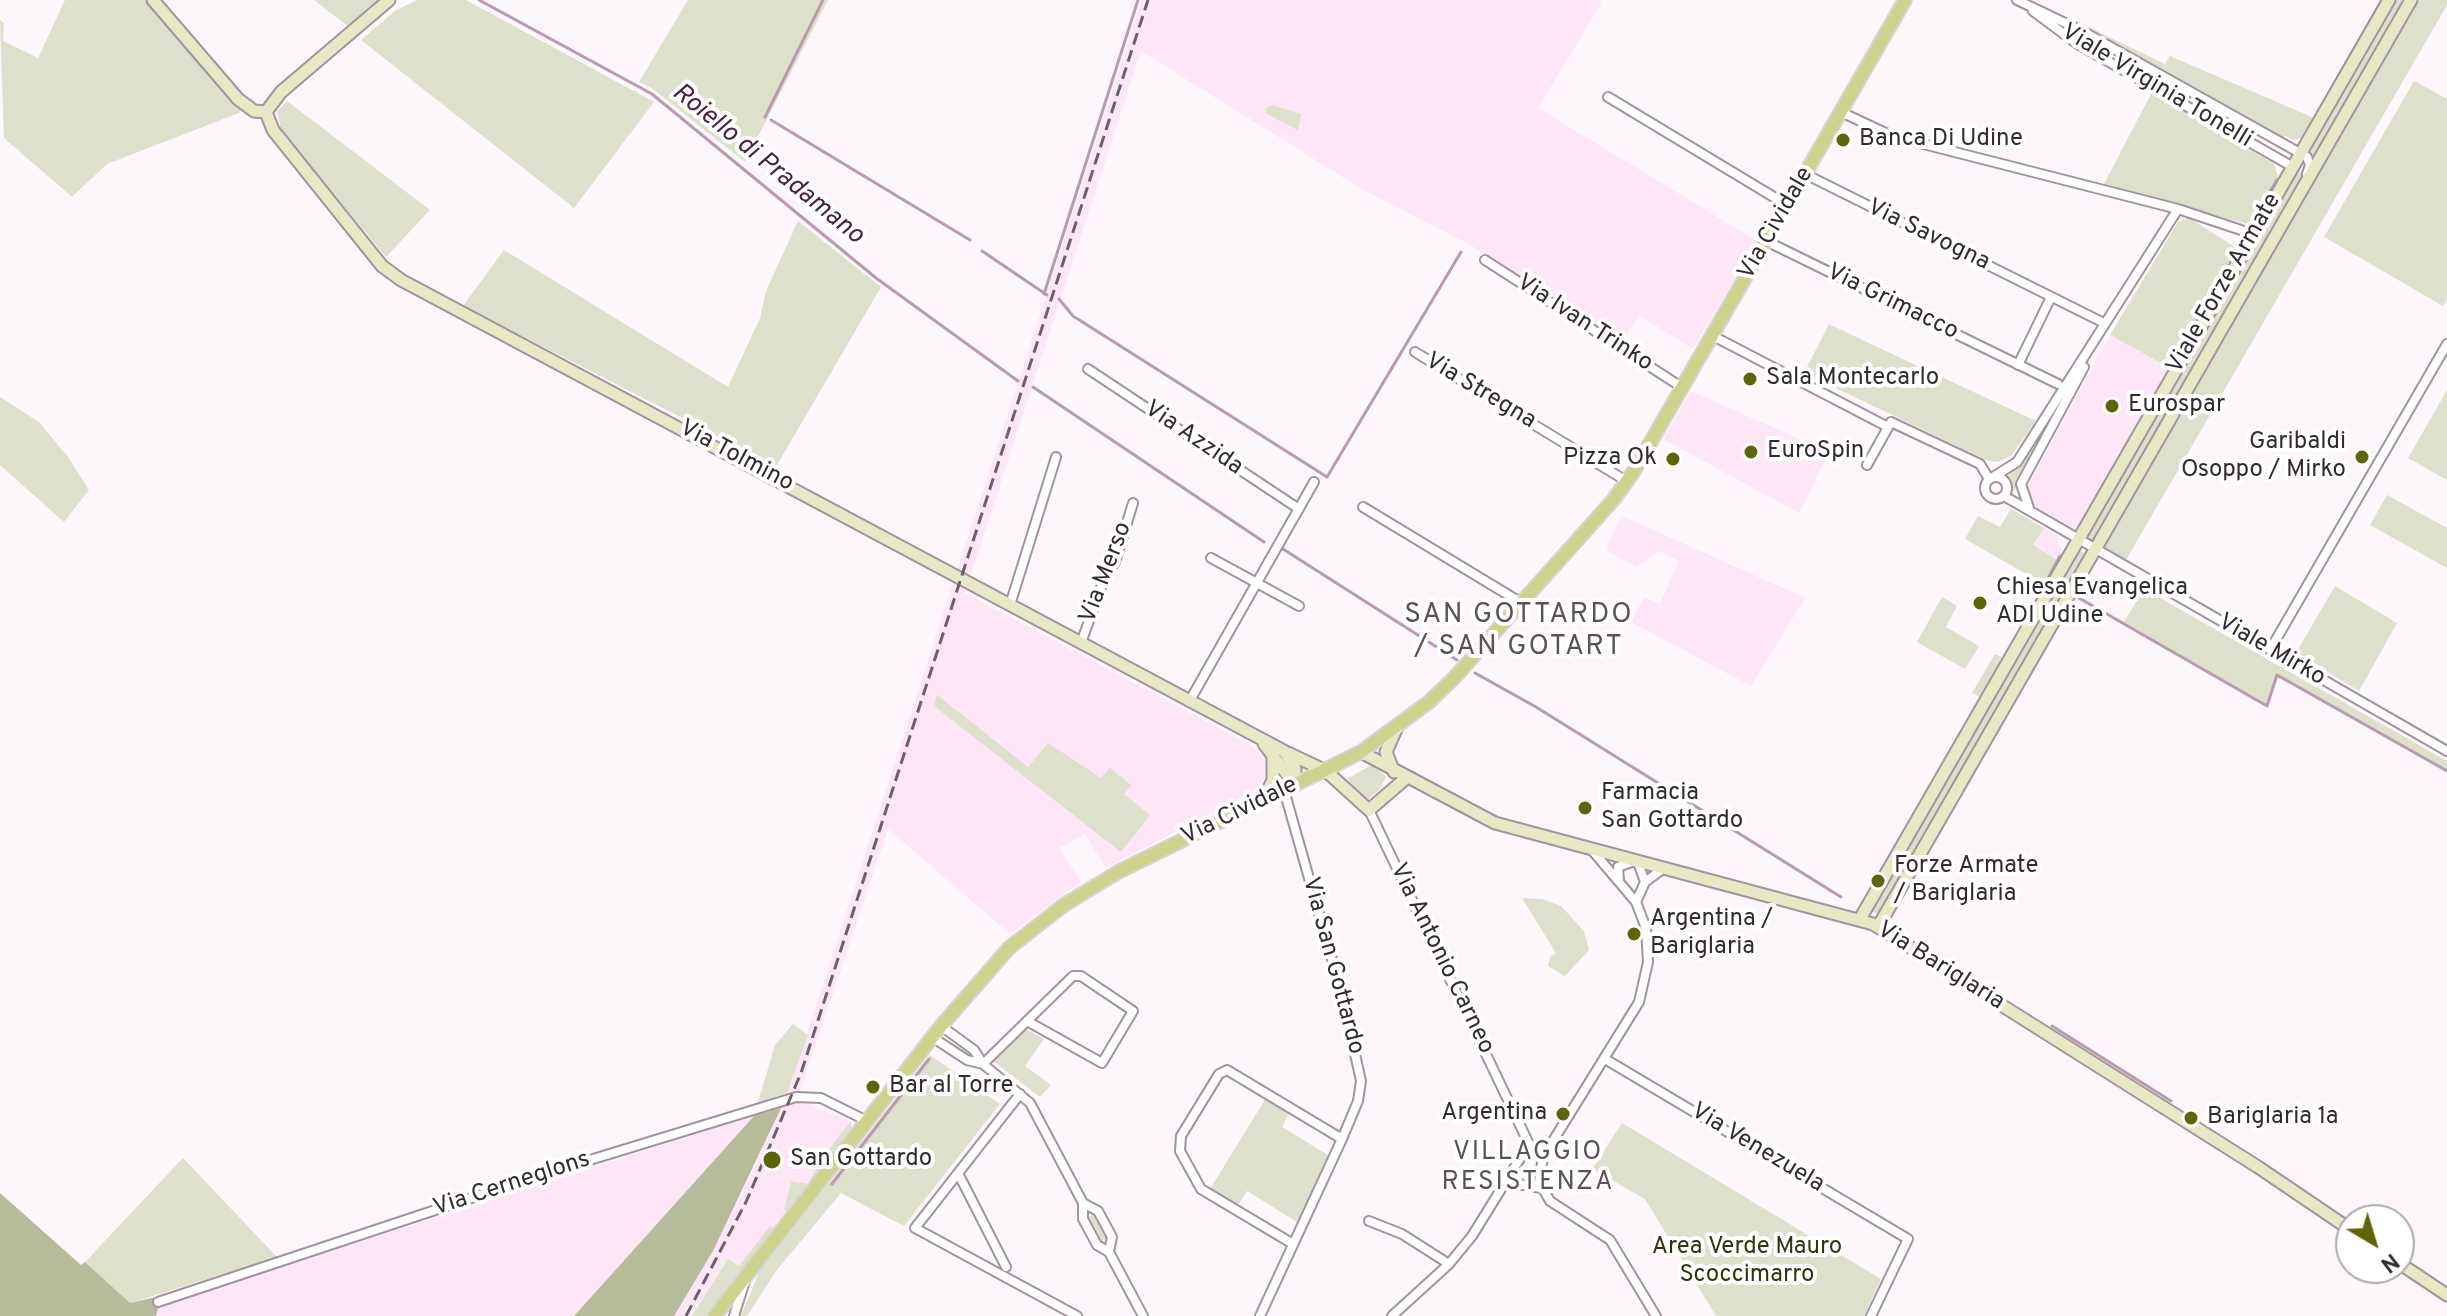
<!DOCTYPE html>
<html>
<head>
<meta charset="utf-8">
<style>
  body { margin:0 }
  #map { position:relative; width:2447px; height:1316px; overflow:hidden; background:#fdf6fb; font-family:Overpass,sans-serif }
  canvas { display:block }
  .north { position:absolute; left:2335px; top:1204px; width:80px; height:80px; box-sizing:border-box; background:#fff; border:2px solid #adaaac; border-radius:50%; rotate:142deg; font-size:22px; font-weight:700; line-height:32px; text-align:center; color:#322b2f }
  .north::after { content:''; display:block; margin:auto; width:28px; height:36px; background:#5e6502; clip-path:polygon(50% 0,100% 100%,50% 72%,0 100%) }
</style>
</head>
<body>
<div id="map">
<canvas width="2447" height="1316"></canvas>
<div class="north">N</div>
</div>
<script>
const c = document.querySelector('canvas').getContext('2d');
c.lineJoin = 'round';
function paint(path, color) { c.fillStyle = color; c.fill(path, 'evenodd'); }
const shape = rows => new Path2D(rows.map(r => 'M' + r).join(''));
function stroke(path, color, width, dash) { c.strokeStyle = color; c.lineWidth = width; c.lineCap = dash ? 'butt' : 'round'; c.setLineDash(dash || []); c.stroke(path); }
function drawText(font, color, halo, rows, align = 'center') {
  c.font = font + ' Overpass,sans-serif'; c.lineWidth = 8; c.setLineDash([]); c.textBaseline = 'middle'; c.strokeStyle = halo; c.fillStyle = color; for (const [text, x, y, turn = 0] of rows) {
    c.save(); c.translate(x, y); c.rotate((+turn || 0) * Math.PI / 180); c.textAlign = isNaN(turn) ? turn : align; if (halo) c.strokeText(text, 0, 0); c.fillText(text, 0, 0); c.restore();
  }
}
const built = shape([
  [1142,0,1599,0,1602,2,1538,108,1757,241,1693,349,1639,315,1622,342,1469,244,1365,191,1141,51,965,593,1254,747,1265,763,1264,778,1253,792,1106,868,1085,834,1059,848,1081,882,1010,934,888,829,797,1101,851,1121,825,1154,816,1177,775,1229,770,1227,739,1266,728,1259,692,1316,674,1316,713,1251,751,1175,792,1080],
  [2110,335,2170,368,2082,524,2070,527,2039,511,2028,496,2028,486],
  [1691,391,1829,452,1799,513,1663,439],
  [1622,516,1805,598,1751,686,1631,622,1644,597,1660,604,1679,561,1660,551,1636,567,1606,550],
  [2044,528,2059,537,2057,541,2064,553,2059,561,2033,545],
  [754,1116,574,1316,156,1316,159,1306]
]);
const green = shape([
  [65,0,148,0,241,108,239,113,107,164,72,197,4,138,0,20,4,23,3,41,38,58],
  [314,0,382,0,350,28],
  [418,0,466,0,654,102,574,208,361,40,396,10],
  [688,0,828,0,745,162,653,89,639,82],
  [2396,0,2406,0,2315,157,2308,153],
  [2419,0,2447,0,2447,5,2126,560,2103,547],
  [2076,21,2165,64,2170,56,2314,118,2301,138,2294,140,2285,136,2282,139],
  [2414,81,2447,99,2447,299,2443,306,2324,237],
  [2152,92,2274,164,2279,180,2252,225,2103,186],
  [287,101,430,210,386,257,281,130,277,111],
  [1271,105,1301,114,1298,130,1267,114,1266,108],
  [2297,171,2303,175,2093,542,2087,538],
  [2189,218,2238,249,2170,368,2110,335,2178,222],
  [798,221,881,287,774,470,704,429,463,306,504,250,728,387,760,318,766,291],
  [1829,324,1873,345,2036,421,2011,456,1998,462,1989,461,1804,373],
  [2447,390,2447,480,2408,458],
  [0,397,39,422,68,457,89,490,64,522,0,465],
  [2031,449,2035,452,2014,491,2007,477],
  [2387,495,2447,528,2447,568,2370,525],
  [2011,509,2044,528,2033,545,2059,561,2040,593,2029,594,2037,580,1965,539,1978,516,2000,527],
  [2079,550,2087,555,1879,915,1871,911],
  [2335,586,2397,623,2359,691,2296,653],
  [2144,589,2447,761,2447,772,2277,674,2266,705,2124,622],
  [1942,597,1957,606,1946,627,1979,646,1965,669,1917,642],
  [1995,654,2003,658,1980,697,1972,693],
  [937,695,1028,767,1048,743,1101,778,1110,768,1131,785,1124,794,1150,815,1121,852,934,706],
  [1373,764,1386,777,1379,790,1367,800,1347,779],
  [1522,898,1542,899,1561,906,1584,931,1589,950,1565,976,1548,966,1550,957,1556,953],
  [793,1024,808,1035,787,1093,758,1102,775,1045],
  [1026,1029,1044,1039,1025,1066,1051,1085,1040,1097,993,1061],
  [930,1055,1000,1104,904,1226,841,1193,776,1271,747,1316,741,1316,759,1272],
  [1269,1093,1292,1107,1282,1127,1333,1158,1302,1225,1247,1191,1235,1210,1207,1194],
  [851,1121,852,1130,789,1211,784,1211,791,1181,808,1184,825,1154],
  [1622,1123,1881,1279,1864,1316,1716,1316,1645,1199,1592,1169],
  [183,1158,277,1257,130,1303,85,1262],
  [1095,1213,1108,1238,1099,1242,1087,1218],
  [770,1226,775,1229,707,1316,692,1316,728,1259,739,1266]
]);
const forest = shape([
  [781,1108,713,1251,674,1316,574,1316,754,1116],
  [0,1193,81,1265,85,1262,130,1303,156,1297,159,1306,156,1316,0,1316]
]);
const stream = shape([
  [479,0,652,94,876,278,1018,381],
  [2318,112,2382,0],
  [765,117,823,0],
  [771,120,970,240],
  [2268,195,2277,180],
  [982,251,1047,295],
  [1044,294,1138,0],
  [1059,299,1073,316,1327,477,1461,252],
  [1033,387,1264,542],
  [1283,549,1457,660],
  [2046,582,2060,556],
  [2079,598,2267,706,2277,675,2447,771],
  [1475,673,1536,707,1841,897],
  [2052,1026,2171,1101],
  [832,1184,929,1059]
]);
const street = shape([
  [2017,0,2084,32,2307,157,2310,165,2307,174],
  [2033,11,2076,43,2293,167],
  [1608,97,1787,205],
  [1841,112,1892,136,2178,209],
  [1805,174,2102,322],
  [1766,241,2058,384],
  [1485,260,1683,388],
  [1713,336,1888,427],
  [1415,352,1628,482],
  [2018,365,2051,297],
  [1088,369,1299,509],
  [1867,465,1891,422,1980,464,1989,479],
  '1985 488a11 11 0 1 1 22 0a11 11 0 1 1-22 0Z',
  [1993,477,2017,462,2178,209,2253,234],
  [2004,496,2447,751],
  [1363,507,1520,602],
  [2029,508,2021,484,2084,367],
  [1211,558,1299,606],
  [1010,605,1056,457],
  [1081,643,1103,582,1115,562,1133,503],
  [2270,650,2447,344],
  [1189,702,1314,482],
  [1369,810,1529,1144,1543,1157],
  [1591,849,1636,902,1646,928,1648,962,1639,1002,1543,1157,1539,1182,1550,1201,1610,1240,1656,1316],
  [1619,880,1618,867,1637,860,1645,882],
  [1636,902,1645,882,1664,868],
  [941,1026,974,1050,983,1064,1030,1103,1083,1203,1083,1219,1097,1245,1109,1252,1143,1316],
  [932,1037,967,1060,983,1064],
  [1605,1059,1908,1239,1871,1316],
  [983,1064,1073,976,1081,976,1133,1011,1102,1063,1027,1021],
  [1020,1094,915,1228,1077,1316],
  [958,1173,1006,1267],
  [1506,1182,1541,1188],
  [1083,1203,1098,1211,1112,1237,1109,1252],
  [1369,1221,1402,1234,1449,1264],
  [1293,1244,1201,1189,1180,1151,1181,1136,1219,1074,1227,1070,1342,1139],
  [158,1302,544,1174,796,1097,821,1098,867,1121],
  [734,1316,745,1281],
  [1260,1316,1342,1139,1358,1101,1361,1081,1341,991,1284,790],
  [1392,1316,1449,1264,1472,1236,1529,1144]
]);
const secondary = shape([
  [153,0,238,99,254,111,266,112],
  [266,112,273,130,382,266,401,280,1284,751,1295,768,1295,785],
  [266,112,281,92,389,0],
  [1264,744,1295,785],
  [1361,752,1495,823,1873,924,2258,1167,2351,1230],
  [1288,753,1326,771,1369,810,1405,779],
  [1394,772,1386,752,1397,727],
  [1264,798,1273,780,1273,758],
  [1860,919,2389,0],
  [1878,927,2411,0],
  [2399,1263,2447,1295]
]);
const primary = shape([
  [715,1316,941,1026,1009,948,1064,905,1118,872,1361,752,1429,702,1455,677,1614,499,1634,471,1905,0]
]);
const rail = shape([
  [686,1316,746,1202,801,1073,1148,0]
]);
const markers = [
  [1843,140,8,"#5e6502"],
  [1750,379,8,"#5e6502"],
  [2112,406,8,"#5e6502"],
  [1751,452,8,"#5e6502"],
  [2362,457,8,"#5e6502"],
  [1673,459,8,"#5e6502"],
  [1980,603,8,"#5e6502"],
  [1585,808,8,"#5e6502"],
  [1878,881,8,"#5e6502"],
  [1634,934,8,"#5e6502"],
  [873,1087,8,"#5e6502"],
  [1563,1114,8,"#5e6502"],
  [2191,1118,8,"#5e6502"],
  [772,1160,10,"#5e6502"]
];
const streetNames = [
  ["Viale Virginia Tonelli",2156,87,31],
  ["Via Cividale",1777,224,-60],
  ["Via Savogna",1928,236,26],
  ["Viale Forze Armate",2225,284,-60],
  ["Via Grimacco",1892,303,26],
  ["Via Ivan Trinko",1584,324,33],
  ["Via Stregna",1480,392,31],
  ["Via Azzida",1193,439,34],
  ["Via Tolmino",736,457,28],
  ["Via Merso",1107,573,-69],
  ["Viale Mirko",2271,651,30],
  ["Via Cividale",1240,812,-26],
  ["Via Antonio Carneo",1441,959,64],
  ["Via San Gottardo",1332,966,75],
  ["Via Bariglaria",1940,967,32],
  ["Via Venezuela",1757,1149,31],
  ["Via Cerneglons",512,1185,-18]
];
const poiNames = [
  ["Banca Di Udine",1859,140],
  ["Sala Montecarlo",1766,379],
  ["Eurospar",2128,406],
  ["Garibaldi",2346,443,"right"],
  ["Osoppo / Mirko",2346,471,"right"],
  ["EuroSpin",1767,452],
  ["Pizza Ok",1657,459,"right"],
  ["Chiesa Evangelica",1996,589],
  ["ADI Udine",1996,617],
  ["Farmacia",1601,794],
  ["San Gottardo",1601,822],
  ["Forze Armate",1894,867],
  ["/ Bariglaria",1894,895],
  ["Argentina /",1650,920],
  ["Bariglaria",1650,948],
  ["Bar al Torre",889,1087],
  ["Argentina",1547,1114,"right"],
  ["Bariglaria 1a",2207,1118],
  ["San Gottardo",790,1160]
];
const parkNames = [
  ["Area Verde Mauro",1747,1248],
  ["Scoccimarro",1747,1276]
];
const waterNames = [
  ["Roiello di Pradamano",767,165,39]
];
const neighbourhoodNames = [
  ["VILLAGGIO",1528,1154],
  ["RESISTENZA",1528,1184]
];
const quarterNames = [
  ["SAN GOTTARDO",1519,616],
  ["/ SAN GOTART",1519,648]
];
paint(built, '#fee6f6');
paint(green, '#dde0cb');
paint(forest, '#b6bb9a');
stroke(stream, '#b99baf', 3);
stroke(street, '#a3939e', 12);
stroke(secondary, '#a3939e', 15);
stroke(primary, '#d6d5d5', 16);
stroke(street, '#fff', 8);
stroke(secondary, '#e6e9c4', 11);
stroke(primary, '#cdd38a', 12);
stroke(rail, '#696266', 3, [12, 6]);
for (const [x, y, r, color] of markers) { const dot = new Path2D(); dot.arc(x, y, r, 0, 2 * Math.PI); c.fillStyle = color; c.fill(dot); stroke(dot, '#fff', 3); }
drawText('24px', '#322b2f', '#fff', streetNames);
drawText('24px', '#322b2f', '#fff', poiNames, 'left');
drawText('24px', '#32360d', '#fff', parkNames);
drawText('italic 26px', '#4a213f', '#fff', waterNames);
c.letterSpacing = '2px';
drawText('26px', '#5e4f59', '#fff', neighbourhoodNames);
c.letterSpacing = '0px';
c.letterSpacing = '2px';
drawText('28px', '#5e4f59', '#fff', quarterNames);
c.letterSpacing = '0px';
</script>
</body>
</html>
